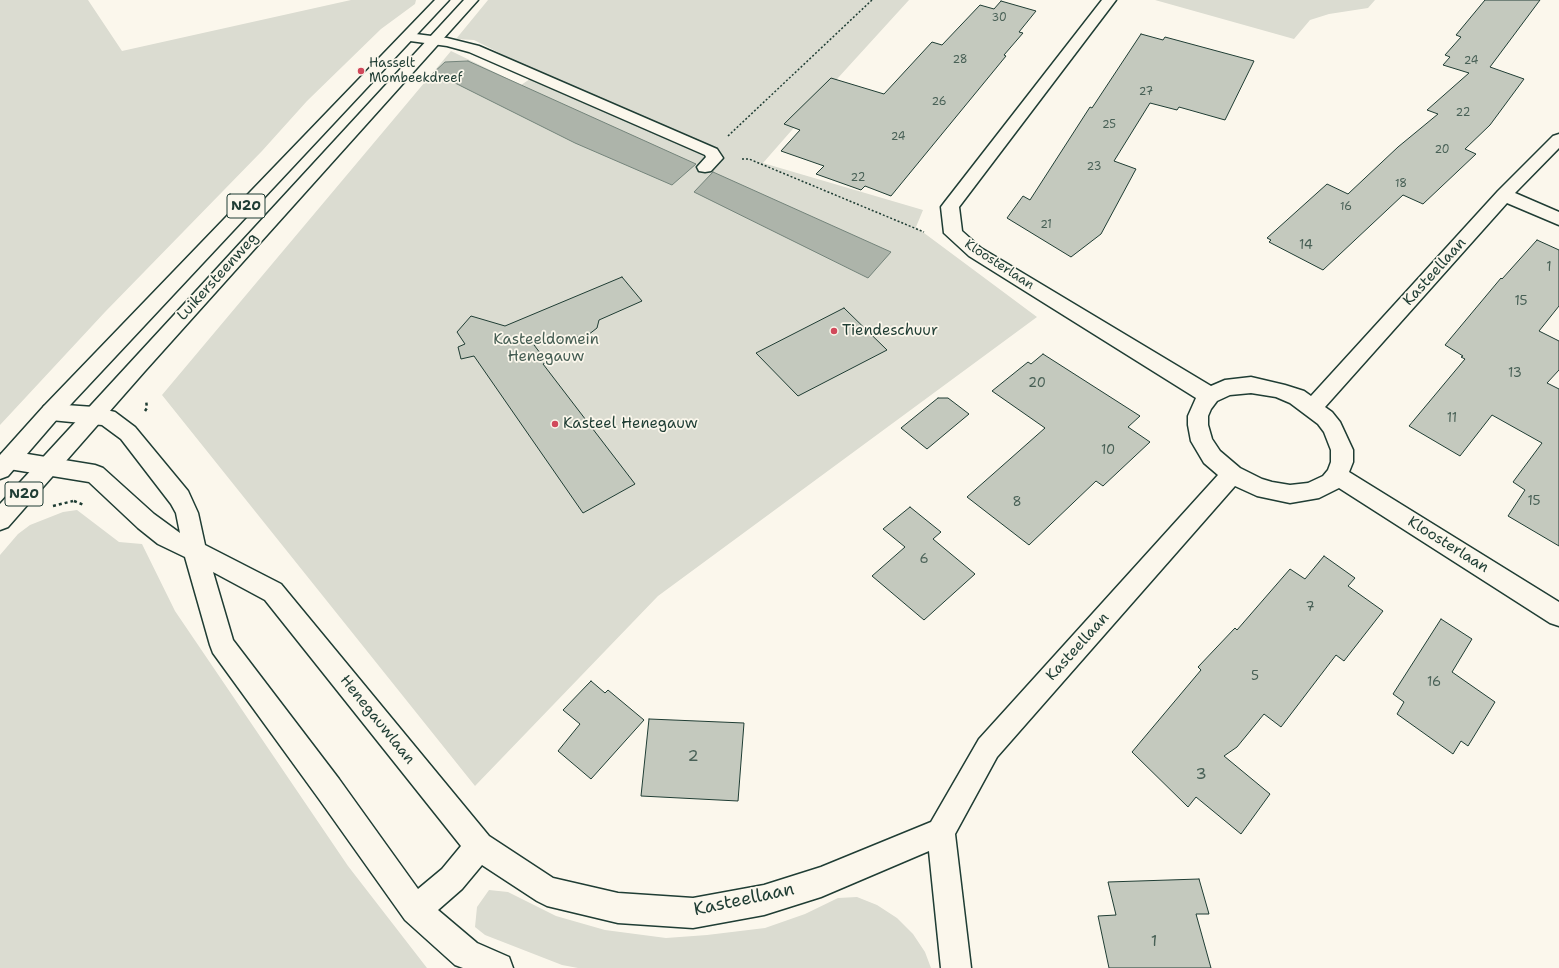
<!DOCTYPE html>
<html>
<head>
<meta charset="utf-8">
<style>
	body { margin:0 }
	canvas { display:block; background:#fbf7ec }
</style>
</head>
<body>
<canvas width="1559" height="968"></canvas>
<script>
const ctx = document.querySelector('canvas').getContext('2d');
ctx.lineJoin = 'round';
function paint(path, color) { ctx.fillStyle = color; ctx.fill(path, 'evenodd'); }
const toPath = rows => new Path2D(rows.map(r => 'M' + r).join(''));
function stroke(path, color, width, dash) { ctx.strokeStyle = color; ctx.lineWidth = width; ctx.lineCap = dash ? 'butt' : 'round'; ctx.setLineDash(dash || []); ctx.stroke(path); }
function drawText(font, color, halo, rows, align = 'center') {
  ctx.font = font + ' "Shantell Sans",sans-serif'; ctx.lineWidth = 3.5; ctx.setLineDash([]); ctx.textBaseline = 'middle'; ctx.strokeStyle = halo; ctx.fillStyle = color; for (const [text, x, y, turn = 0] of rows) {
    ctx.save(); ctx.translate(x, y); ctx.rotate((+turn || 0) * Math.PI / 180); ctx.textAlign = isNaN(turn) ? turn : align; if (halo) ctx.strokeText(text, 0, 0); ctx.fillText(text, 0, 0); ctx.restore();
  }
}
paint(toPath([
	[0,0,88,0,122,51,351,0,416,0,415,4,381,29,307,101,262,151,105,312,0,425],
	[488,0,909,0,827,90,763,163,923,210,916,227,1037,317,658,596,475,786,162,395,451,51,521,85,539,73,474,40,456,39],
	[1155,0,1375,0,1368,8,1329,14,1310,20,1294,39],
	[77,510,119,542,142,544,175,611,348,866,427,968,0,968,0,555,18,534,30,525,63,512],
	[489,890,508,892,556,916,605,930,666,938,707,935,765,928,805,914,838,898,857,897,877,905,897,918,913,934,925,952,931,968,578,968,562,965,485,935,475,927,477,907]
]), '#dbdcd1');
const water = toPath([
	[468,61,696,164,672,185,575,143,449,80,432,74,445,62,468,61],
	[713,172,891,252,868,278,694,192,713,172]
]);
paint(water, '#adb4aa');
stroke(water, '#74847b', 1);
const building = toPath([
	[1485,0,1540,0,1490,67,1524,79,1490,125,1465,149,1476,154,1423,204,1403,195,1323,270,1269,242,1271,240,1267,238,1327,184,1348,194,1398,147,1438,114,1427,110,1469,73,1443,65,1450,57,1445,55,1461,37,1456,35,1485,0],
	[1001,1,1036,11,1019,32,1023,33,1004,55,1006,56,891,196,865,186,861,190,816,174,824,166,781,151,800,130,784,124,831,78,884,94,932,42,942,45,980,5,994,9,1001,1],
	[1141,34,1163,40,1165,37,1254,61,1225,120,1179,107,1177,110,1150,103,1114,161,1136,169,1101,234,1071,257,1007,218,1023,196,1030,200,1090,107,1092,108,1141,34],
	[1537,240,1559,250,1559,306,1539,331,1559,341,1559,370,1547,383,1559,389,1559,546,1508,516,1525,490,1513,482,1542,443,1492,415,1460,456,1409,426,1465,359,1461,357,1463,356,1445,345,1501,278,1502,279,1537,240],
	[622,277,642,301,599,320,597,328,588,335,534,345,547,362,543,364,635,484,583,513,474,356,461,359,458,347,465,344,457,332,471,316,505,326,622,277],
	[844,308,887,350,798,396,756,353,844,308],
	[1043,354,1140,416,1128,427,1150,442,1103,486,1096,481,1029,545,967,497,1045,428,992,391,1028,362,1031,364,1043,354],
	[938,398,948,398,969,414,927,449,901,428,938,398],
	[910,507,941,532,933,539,975,574,924,620,872,576,905,547,883,529,910,507],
	[1324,556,1355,578,1348,586,1383,611,1344,661,1336,655,1281,727,1264,714,1237,747,1224,756,1270,794,1241,834,1196,797,1188,807,1132,752,1201,670,1198,667,1235,628,1237,630,1290,569,1305,579,1324,556],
	[1441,619,1472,639,1452,672,1495,702,1468,746,1461,741,1453,754,1397,714,1404,702,1393,694,1441,619],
	[591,681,605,693,608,690,644,720,591,779,558,751,580,724,563,710,591,681],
	[649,719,744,723,738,801,641,796,649,719],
	[1199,879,1209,914,1196,914,1211,968,1109,968,1098,916,1116,915,1108,882,1199,879]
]);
paint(building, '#c4c9be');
stroke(building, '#1f3d34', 1);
const minor = toPath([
	[1102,0,1116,0,959,207,962,231,981,248,1211,386,1225,380,1251,377,1285,385,1304,391,1311,396,1498,191,1553,136,1559,134,1559,148,1515,193,1559,212,1559,225,1507,203,1325,407,1332,412,1340,422,1353,450,1353,462,1349,472,1559,602,1559,626,1550,623,1339,488,1319,498,1290,503,1257,496,1235,486,997,757,955,834,971,968,941,968,929,851,821,897,764,915,693,928,618,923,547,906,537,901,482,865,462,889,438,910,477,943,509,957,513,968,463,968,455,965,405,920,319,799,213,653,210,645,185,557,158,544,138,528,89,482,9,469,1,466,0,463,1,454,9,451,95,465,103,468,154,514,180,533,176,513,171,504,121,439,102,425,51,420,44,418,41,412,44,406,51,404,94,407,115,412,135,427,188,491,198,513,205,545,281,584,489,836,553,878,618,893,693,898,764,885,821,867,931,822,979,739,1218,475,1204,463,1191,441,1188,425,1188,416,1196,398,969,256,944,233,941,207,944,203,1102,0],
	[1251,393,1276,397,1290,403,1318,424,1324,432,1331,450,1331,462,1328,470,1323,476,1308,483,1290,485,1272,482,1262,479,1240,468,1220,451,1212,439,1208,425,1208,416,1211,409,1217,401,1230,395,1251,393],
	[213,572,265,600,461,846,442,869,418,889,339,779,233,640,213,572],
	[408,33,447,38,479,46,717,149,723,158,711,171,705,172,699,171,697,167,706,157,705,155,469,52,447,46,403,40,401,37,403,34,408,33]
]);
const major = toPath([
	[435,0,449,0,58,418,8,476,0,479,0,455,44,406,435,0],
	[464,0,478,0,145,371,8,527,0,530,0,504,464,0]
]);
stroke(minor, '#1f3d34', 3);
stroke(major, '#1f3d34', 3);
stroke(toPath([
	[728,136,872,0],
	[742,159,749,159,924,232]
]), '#1f3d34', 1.5, [2, 2]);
stroke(toPath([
	[145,411,147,408,146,400],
	[74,501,84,505],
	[53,506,73,501]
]), '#1f3d34', 2.5, [3, 3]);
paint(minor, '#fbf7ec');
paint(major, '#fbf7ec');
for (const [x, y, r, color] of [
	[361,71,4,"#d1495b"],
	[834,331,4,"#d1495b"],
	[555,424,4,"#d1495b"]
]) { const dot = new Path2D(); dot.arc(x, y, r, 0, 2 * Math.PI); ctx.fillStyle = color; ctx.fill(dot); stroke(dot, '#fbf7ec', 1.5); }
drawText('11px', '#486056', null, [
	["30",999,18],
	["28",960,60],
	["24",1471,61],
	["27",1146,92],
	["26",939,102],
	["22",1463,113],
	["25",1109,125],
	["24",898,137],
	["20",1442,150],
	["23",1094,167],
	["22",858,178],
	["18",1401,184],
	["16",1346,207],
	["21",1046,225]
]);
drawText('13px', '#1f3d34', '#fbf7ec', [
	["Hasselt",369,64],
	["Mombeekdreef",369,79]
], 'left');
drawText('13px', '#486056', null, [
	["14",1306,246],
	["1",1549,268],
	["15",1521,302],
	["13",1515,374],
	["20",1037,384],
	["11",1452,419],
	["10",1108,451],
	["15",1534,502],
	["8",1017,503],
	["6",924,560],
	["7",1310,608],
	["5",1255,677],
	["16",1434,683]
]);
drawText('13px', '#1f3d34', '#fbf7ec', [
	["Kloosterlaan",999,265,33]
]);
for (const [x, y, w] of [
	[246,206,38],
	[24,494,38]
]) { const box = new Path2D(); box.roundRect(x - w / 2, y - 12, w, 24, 3); ctx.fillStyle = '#fbf7ec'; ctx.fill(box); stroke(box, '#1f3d34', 1); }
drawText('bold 14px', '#1f3d34', null, [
	["N20",246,206],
	["N20",24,494]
]);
drawText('15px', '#1f3d34', '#fbf7ec', [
	["Kasteellaan",1435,272,-48],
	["Luikersteenweg",218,277,-48],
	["Kloosterlaan",1448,545,32],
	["Kasteellaan",1078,647,-48],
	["Henegauwlaan",377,720,51]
]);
drawText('15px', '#1f3d34', '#fbf7ec', [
	["Tiendeschuur",842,331],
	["Kasteel Henegauw",563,424]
], 'left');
drawText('15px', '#455d53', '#fbf7ec', [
	["Kasteeldomein",546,340],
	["Henegauw",546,357]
]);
drawText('16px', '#486056', null, [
	["2",693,757],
	["3",1201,775],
	["1",1154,942]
]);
drawText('18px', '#1f3d34', '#fbf7ec', [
	["Kasteellaan",744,900,-12]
]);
</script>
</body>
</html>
